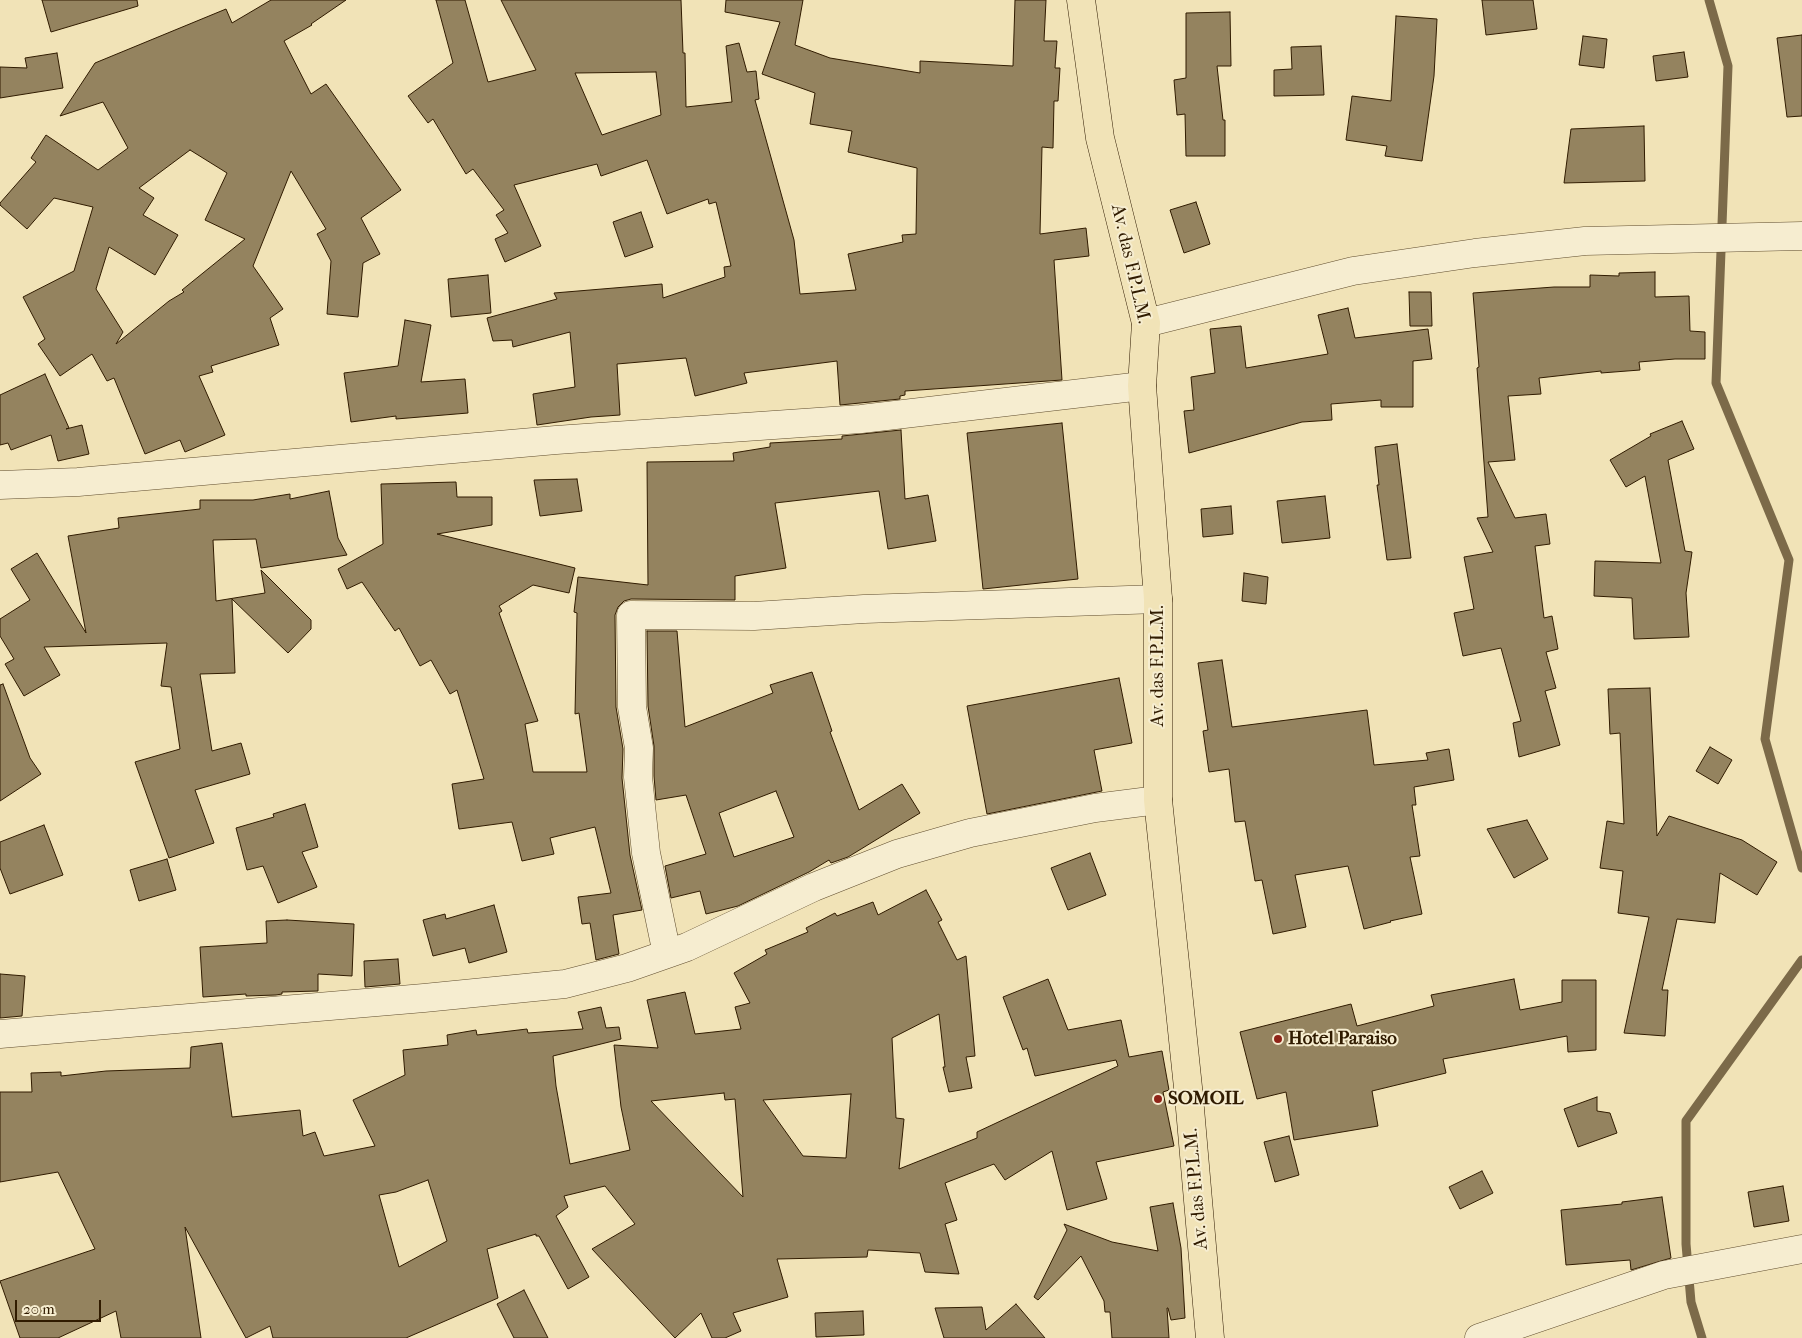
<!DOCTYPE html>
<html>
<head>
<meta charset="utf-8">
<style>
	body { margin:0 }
	#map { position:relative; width:1802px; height:1338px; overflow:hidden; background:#f1e3b7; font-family:"IM FELL French Canon",serif }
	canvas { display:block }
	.scale { position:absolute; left:15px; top:1300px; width:86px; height:22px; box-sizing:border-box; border:2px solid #301b00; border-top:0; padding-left:6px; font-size:15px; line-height:18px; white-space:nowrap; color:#301b00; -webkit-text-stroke:4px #f6edd0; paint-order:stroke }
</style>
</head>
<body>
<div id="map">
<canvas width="1802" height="1338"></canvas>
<div class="scale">20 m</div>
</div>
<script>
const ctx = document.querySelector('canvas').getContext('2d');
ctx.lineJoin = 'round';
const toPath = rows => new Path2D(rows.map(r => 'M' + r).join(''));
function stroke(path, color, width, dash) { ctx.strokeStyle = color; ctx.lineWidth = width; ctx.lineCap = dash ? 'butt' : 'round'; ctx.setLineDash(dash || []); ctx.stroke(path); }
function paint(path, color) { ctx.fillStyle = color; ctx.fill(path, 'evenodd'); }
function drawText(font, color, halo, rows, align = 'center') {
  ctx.font = font + ' "IM FELL French Canon",serif'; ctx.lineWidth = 4; ctx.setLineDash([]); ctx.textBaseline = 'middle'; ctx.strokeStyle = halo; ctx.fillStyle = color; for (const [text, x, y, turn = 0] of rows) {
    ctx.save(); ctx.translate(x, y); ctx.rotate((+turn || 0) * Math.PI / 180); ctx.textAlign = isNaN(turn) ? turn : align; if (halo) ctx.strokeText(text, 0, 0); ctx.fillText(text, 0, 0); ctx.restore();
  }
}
stroke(toPath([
	[1709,0,1728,66,1716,383,1789,560,1765,739,1802,868],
	[1702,1338,1691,1302,1686,1244,1686,1121,1802,960]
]), '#7c6a49', 9);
const building = toPath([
	[42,0,137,0,138,6,51,32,42,0],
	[271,0,346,0,311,24,312,25,284,41,311,94,326,84,401,190,361,218,380,254,363,263,358,317,327,314,331,261,317,234,326,229,291,171,253,266,283,309,270,318,279,345,211,366,213,372,199,376,225,435,185,452,180,440,145,454,114,378,107,381,92,354,60,376,38,344,45,339,23,297,74,271,93,207,54,198,27,229,0,205,0,203,36,162,31,158,46,135,98,170,128,148,103,102,60,116,95,63,226,9,232,23,271,0],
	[190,150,227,173,205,220,245,239,182,290,184,292,169,301,116,344,123,332,96,289,109,247,155,275,178,235,143,215,154,198,139,188,190,150],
	[436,0,465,0,488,82,536,70,501,0,681,0,683,53,685,53,686,107,732,102,726,46,739,43,747,72,756,71,759,99,755,100,794,240,800,294,856,290,848,254,903,242,902,235,916,234,917,168,848,152,852,131,810,124,815,93,762,74,780,22,725,12,726,0,803,0,795,45,830,58,920,73,920,61,1013,66,1015,0,1046,0,1044,41,1057,41,1055,68,1060,68,1058,101,1054,101,1053,148,1042,147,1040,234,1086,228,1089,256,1054,260,1062,380,905,391,905,395,900,396,900,399,840,405,837,361,744,373,747,383,695,396,686,358,617,364,620,415,591,417,537,425,533,394,575,387,570,332,513,347,512,340,493,341,487,318,557,299,554,293,662,284,663,298,725,277,724,267,731,266,716,202,709,204,708,199,667,214,647,160,601,176,597,164,514,185,541,246,505,262,495,239,508,233,496,215,504,210,473,169,466,174,433,119,428,123,408,96,453,63,436,0],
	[656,72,661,115,602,135,575,73,656,72],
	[1482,0,1533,0,1537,29,1486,35,1482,0],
	[1230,12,1231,66,1217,66,1223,120,1225,120,1225,156,1186,156,1185,114,1177,115,1174,80,1186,78,1186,13,1230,12],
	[1396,16,1437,19,1434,76,1422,161,1385,156,1387,146,1346,140,1352,96,1391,101,1396,16],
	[1802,35,1802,116,1787,117,1777,38,1802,35],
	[1583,36,1607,39,1604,68,1579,65,1583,36],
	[1321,46,1324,95,1274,96,1274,70,1292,69,1291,47,1321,46],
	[1684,52,1688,77,1656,81,1653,56,1684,52],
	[57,53,63,88,0,98,0,67,27,68,25,58,57,53],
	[1644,126,1645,181,1564,183,1571,129,1644,126],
	[1196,202,1210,244,1184,253,1170,210,1196,202],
	[641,212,653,247,625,257,613,222,641,212],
	[1655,272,1655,297,1689,296,1690,331,1705,332,1705,359,1675,359,1639,362,1640,370,1601,373,1601,371,1539,378,1541,394,1508,396,1515,460,1488,462,1515,518,1546,514,1550,544,1535,546,1544,618,1552,616,1558,649,1546,652,1556,688,1545,691,1560,745,1519,757,1513,723,1521,721,1501,648,1463,656,1454,613,1474,609,1464,557,1493,552,1477,518,1488,517,1477,368,1479,367,1473,293,1554,287,1590,287,1590,275,1619,276,1619,273,1655,272],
	[488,275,491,313,451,317,448,279,488,275],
	[1409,292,1431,292,1432,326,1410,326,1409,292],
	[1348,308,1355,338,1428,329,1432,359,1413,361,1413,407,1381,407,1381,400,1331,404,1332,420,1302,422,1189,453,1184,411,1194,410,1191,377,1215,373,1210,329,1241,326,1246,368,1328,354,1318,315,1348,308],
	[405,320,431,325,421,382,465,379,468,413,396,419,396,416,351,422,344,373,398,366,405,320],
	[45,374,69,428,66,429,82,425,89,454,58,461,51,435,11,450,8,443,0,445,0,395,45,374],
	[1682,421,1694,449,1668,460,1685,551,1692,552,1686,593,1689,637,1634,639,1632,598,1594,596,1595,561,1661,563,1645,476,1626,487,1610,460,1651,436,1650,434,1682,421],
	[1062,423,1078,579,983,589,967,433,1062,423],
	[901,430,905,499,928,495,936,541,888,549,879,491,775,503,786,568,735,576,735,600,631,599,624,601,618,607,615,615,616,707,623,749,622,778,630,855,642,910,613,915,619,954,596,960,590,923,582,924,578,897,611,893,595,827,550,838,554,854,522,861,512,822,459,829,452,784,484,779,457,690,450,694,431,660,420,666,399,628,395,631,362,582,347,589,338,569,383,544,381,484,456,482,457,497,492,497,492,525,437,534,575,568,569,593,533,585,499,606,502,611,499,613,538,721,525,724,533,772,587,772,579,713,575,714,577,613,574,612,578,577,648,585,647,462,734,461,733,453,770,447,770,443,842,439,842,436,901,430],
	[1397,444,1411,558,1387,560,1377,485,1379,485,1375,447,1397,444],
	[577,479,582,511,540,516,534,480,577,479],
	[329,491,338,538,347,555,261,568,256,539,213,540,216,601,265,593,261,570,311,620,311,629,288,653,232,599,235,673,200,674,212,751,241,743,250,774,195,790,214,843,169,858,135,762,180,749,171,687,161,686,167,643,44,647,60,675,24,696,5,664,14,659,0,636,0,619,30,600,11,569,37,553,86,633,68,536,119,528,118,518,200,509,200,500,253,500,290,494,290,499,329,491],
	[1325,496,1330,538,1282,543,1277,501,1325,496],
	[1231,506,1233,534,1203,537,1201,509,1231,506],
	[1244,573,1268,577,1266,604,1242,601,1244,573],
	[647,631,677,631,685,727,773,693,770,685,812,672,832,731,830,732,859,810,902,784,920,813,848,857,831,863,829,860,809,872,738,906,706,914,700,891,671,898,665,866,706,854,686,795,656,800,654,776,654,746,648,706,647,631],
	[776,791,794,837,734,857,719,813,776,791],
	[1222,660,1232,727,1367,710,1374,765,1428,760,1426,753,1449,749,1454,780,1414,787,1416,805,1412,805,1420,856,1410,857,1422,914,1390,921,1391,922,1364,929,1348,866,1295,875,1306,927,1273,934,1262,880,1255,881,1245,821,1235,822,1229,769,1209,772,1203,731,1208,730,1198,663,1222,660],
	[1119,678,1132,743,1094,750,1102,791,987,814,967,706,1119,678],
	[3,684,30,758,41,774,0,801,0,685,3,684],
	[1650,688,1657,836,1669,816,1742,840,1777,862,1757,895,1720,873,1715,923,1677,919,1662,990,1668,990,1665,1036,1624,1033,1649,917,1618,913,1623,871,1600,868,1607,821,1624,824,1620,733,1610,734,1608,689,1650,688],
	[1710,747,1732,760,1718,784,1696,771,1710,747],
	[305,804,318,847,302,852,317,887,278,903,263,866,247,870,236,828,274,817,273,814,305,804],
	[1527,820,1548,859,1514,878,1487,829,1527,820],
	[44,825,63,875,10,894,0,868,0,842,44,825],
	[1090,853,1106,895,1068,910,1051,868,1090,853],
	[167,859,176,890,139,901,130,870,167,859],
	[926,890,942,920,938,922,957,960,966,956,975,1056,966,1057,972,1088,949,1092,943,1067,945,1067,939,1014,892,1038,896,1118,904,1119,899,1169,977,1138,977,1132,1118,1066,1116,1060,1035,1076,1027,1048,1023,1050,1003,997,1048,979,1068,1030,1121,1020,1129,1057,1162,1051,1169,1090,1163,1092,1174,1146,1096,1162,1107,1199,1067,1210,1052,1151,1005,1180,994,1164,945,1183,957,1220,945,1224,959,1274,925,1272,920,1253,868,1250,867,1257,777,1259,788,1297,733,1313,741,1331,725,1338,712,1338,701,1313,675,1338,592,1249,635,1224,605,1186,564,1196,568,1207,556,1216,589,1277,568,1289,539,1236,536,1236,536,1234,487,1249,498,1298,406,1338,273,1338,270,1326,246,1338,185,1227,201,1338,121,1338,116,1311,58,1338,20,1338,0,1281,95,1249,58,1172,0,1182,0,1092,32,1092,31,1073,61,1072,61,1076,106,1071,190,1068,191,1047,222,1043,232,1117,300,1110,303,1136,315,1132,324,1156,375,1146,353,1100,405,1075,403,1050,448,1045,447,1035,476,1030,477,1035,527,1029,528,1033,583,1029,578,1012,601,1007,606,1028,619,1027,621,1039,553,1056,556,1086,570,1164,630,1150,621,1107,614,1045,658,1048,647,1000,685,992,695,1034,741,1029,735,1007,750,1003,734,973,767,954,765,950,808,932,806,928,835,913,837,916,873,902,878,915,926,890],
	[724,1093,725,1100,735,1099,743,1197,651,1101,724,1093],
	[851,1094,846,1158,803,1156,763,1100,851,1094],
	[428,1180,447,1241,399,1267,379,1195,396,1192,428,1180],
	[494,905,507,952,469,963,465,948,433,956,423,920,445,914,446,919,494,905],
	[287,920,354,924,352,976,318,974,318,991,282,992,282,994,276,995,246,996,246,994,203,997,200,947,267,943,266,921,287,920],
	[398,959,400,984,365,987,364,961,398,959],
	[0,974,25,976,22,1016,0,1018,0,974],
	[1514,979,1520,1010,1562,1002,1562,980,1596,980,1596,1050,1568,1052,1567,1036,1443,1059,1446,1073,1372,1091,1378,1126,1294,1140,1286,1092,1257,1099,1240,1032,1351,1004,1357,1026,1434,1006,1431,995,1514,979],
	[1597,1097,1597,1111,1610,1113,1617,1133,1578,1147,1564,1109,1597,1097],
	[1289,1136,1299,1175,1275,1182,1264,1142,1289,1136],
	[1482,1171,1493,1193,1460,1209,1449,1187,1482,1171],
	[1783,1186,1789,1221,1754,1227,1748,1192,1783,1186],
	[1662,1197,1671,1258,1631,1270,1630,1260,1566,1265,1561,1210,1622,1204,1622,1202,1662,1197],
	[1173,1203,1181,1248,1185,1318,1171,1320,1168,1308,1167,1308,1169,1338,1112,1338,1110,1312,1105,1312,1104,1301,1081,1256,1038,1300,1034,1297,1067,1230,1064,1224,1112,1242,1158,1251,1150,1207,1173,1203],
	[524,1290,548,1338,514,1338,497,1304,524,1290],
	[1016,1304,1045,1338,944,1338,935,1308,982,1307,986,1330,1016,1304],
	[863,1311,864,1335,816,1337,815,1313,863,1311]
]);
paint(building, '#94835f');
stroke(building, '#301b00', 1);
const street = toPath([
	[1146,323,1353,271,1475,253,1585,241,1802,236],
	[0,485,78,482,556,440,861,419,1142,386],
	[667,954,646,853,638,777,639,748,632,707,631,615,754,616,864,609,1158,599],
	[0,1034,424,998,565,984,627,968,687,947,814,887,897,854,970,833,1095,808,1158,800],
	[1479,1338,1664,1275,1802,1249]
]);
const primary = toPath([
	[1081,0,1100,138,1146,323,1142,386,1158,599,1158,800,1189,1097,1210,1338]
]);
stroke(street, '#604d2e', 29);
stroke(primary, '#301b00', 29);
stroke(street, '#f6edd0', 28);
stroke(primary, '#f1e3b7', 28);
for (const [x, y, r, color] of [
	[1278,1039,5,"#8f2418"],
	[1158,1099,5,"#8f2418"]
]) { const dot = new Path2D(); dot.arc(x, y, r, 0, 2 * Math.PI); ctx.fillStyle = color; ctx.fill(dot); stroke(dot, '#f6edd0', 2); }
drawText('19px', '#301b00', '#f6edd0', [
	["Av. das F.P.L.M.",1130,264,77],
	["Av. das F.P.L.M.",1158,666,-90],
	["Av. das F.P.L.M.",1197,1189,-95]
]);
drawText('bold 19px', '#301b00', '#f6edd0', [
	["Hotel Paraiso",1288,1039],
	["SOMOIL",1168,1099]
], 'left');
</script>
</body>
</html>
